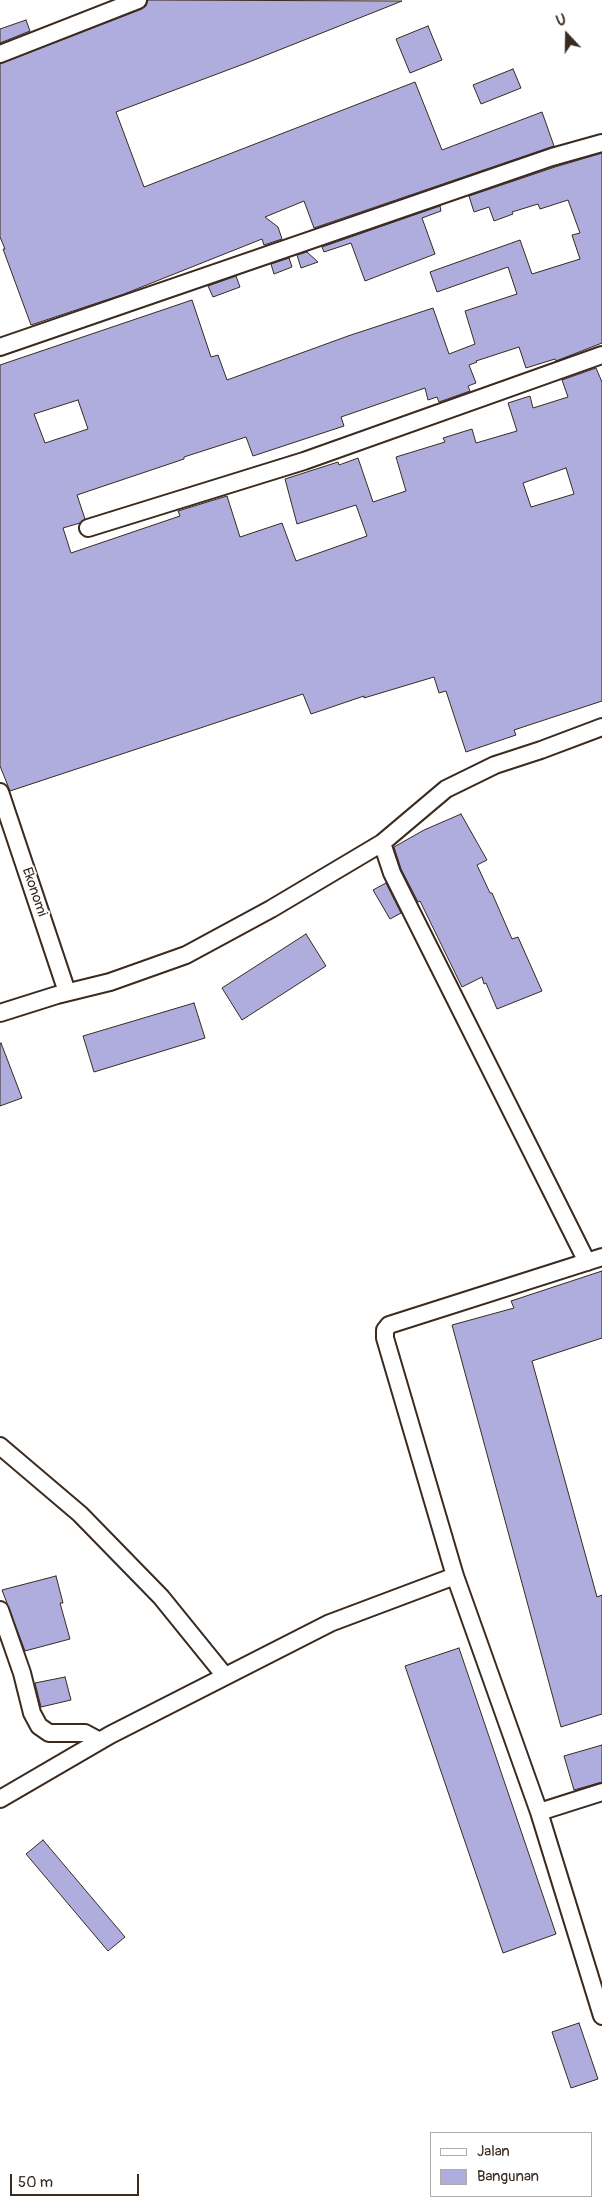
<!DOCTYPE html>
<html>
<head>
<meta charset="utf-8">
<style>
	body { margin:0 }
	#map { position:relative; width:602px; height:2207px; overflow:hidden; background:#fff; font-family:Pangolin,sans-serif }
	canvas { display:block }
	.legend { position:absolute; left:430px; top:2132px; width:162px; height:65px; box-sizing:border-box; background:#fff; border:1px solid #b1aaa5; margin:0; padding:6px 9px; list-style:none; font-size:15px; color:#3b2a1e }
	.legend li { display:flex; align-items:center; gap:10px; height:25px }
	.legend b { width:25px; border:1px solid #b1aaa5 }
	.north { position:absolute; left:542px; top:10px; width:50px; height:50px; -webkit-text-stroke:4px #fff; paint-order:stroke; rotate:339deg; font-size:14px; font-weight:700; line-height:20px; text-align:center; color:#3b2a1e }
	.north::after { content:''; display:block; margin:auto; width:18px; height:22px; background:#3b2a1e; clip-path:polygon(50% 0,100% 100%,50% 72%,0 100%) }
	.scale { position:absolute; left:10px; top:2174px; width:129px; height:22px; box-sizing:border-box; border:2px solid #3b2a1e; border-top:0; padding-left:6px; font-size:15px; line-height:18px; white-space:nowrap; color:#3b2a1e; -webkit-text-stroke:4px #fff; paint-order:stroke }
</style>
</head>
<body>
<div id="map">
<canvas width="602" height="2207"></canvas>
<ul class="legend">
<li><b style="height:6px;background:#fff"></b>Jalan</li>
<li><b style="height:14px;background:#afacde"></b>Bangunan</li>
</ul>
<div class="north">U</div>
<div class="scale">50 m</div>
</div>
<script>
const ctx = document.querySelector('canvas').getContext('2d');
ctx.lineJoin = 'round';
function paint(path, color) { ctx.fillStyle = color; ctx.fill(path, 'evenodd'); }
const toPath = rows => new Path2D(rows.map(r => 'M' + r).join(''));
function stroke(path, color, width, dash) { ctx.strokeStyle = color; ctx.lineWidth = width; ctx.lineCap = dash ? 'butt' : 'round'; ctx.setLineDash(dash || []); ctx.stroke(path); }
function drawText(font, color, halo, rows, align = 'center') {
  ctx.font = font + ' Pangolin,sans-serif'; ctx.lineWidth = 4; ctx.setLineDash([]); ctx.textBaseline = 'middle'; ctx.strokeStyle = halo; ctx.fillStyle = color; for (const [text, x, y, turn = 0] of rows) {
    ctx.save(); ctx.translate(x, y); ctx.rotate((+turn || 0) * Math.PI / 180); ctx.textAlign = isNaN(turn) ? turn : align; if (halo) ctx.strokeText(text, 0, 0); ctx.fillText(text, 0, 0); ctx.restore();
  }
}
const building = toPath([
	[148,0,402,1,249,62,116,112,144,187,415,82,442,150,542,112,554,146,314,228,304,201,265,217,278,227,282,239,264,245,262,239,124,294,31,325,3,249,5,249,0,237,0,64,142,9,146,6,148,0],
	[26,20,30,31,0,43,0,29,26,20],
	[428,26,442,60,410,73,396,39,428,26],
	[513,69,521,88,481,104,473,85,513,69],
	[602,153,602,343,556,361,555,359,526,368,519,347,476,361,477,362,469,365,476,383,468,386,470,391,439,402,437,397,428,400,425,388,341,417,344,426,253,456,246,437,184,457,184,459,77,495,85,519,80,523,63,528,71,553,180,516,178,511,227,496,240,537,282,523,296,561,367,536,356,505,297,524,285,479,338,462,339,465,358,458,373,502,406,491,396,457,445,442,443,438,472,429,476,443,517,431,508,403,530,396,533,408,568,397,562,380,596,368,602,382,602,701,514,730,516,735,466,752,446,691,439,693,434,677,364,698,364,696,311,714,303,694,10,791,0,766,0,365,192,300,211,357,218,355,227,380,348,336,433,308,449,354,475,344,465,311,517,294,508,267,437,292,430,272,520,240,532,274,580,259,572,235,580,233,568,200,540,209,538,204,512,212,513,214,494,221,489,207,474,212,469,196,555,167,602,153],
	[78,400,88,429,45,443,34,414,78,400],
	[566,468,574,494,531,507,523,483,566,468],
	[440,206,441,211,422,218,435,254,365,281,351,243,324,252,322,247,440,206],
	[307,252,318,262,301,268,297,255,307,252],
	[289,258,292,267,274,274,271,264,289,258],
	[236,276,240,287,213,297,208,286,236,276],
	[461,814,487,860,477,865,490,893,492,893,512,939,518,937,542,991,497,1009,486,983,484,984,482,977,462,987,420,901,418,902,401,869,394,847,424,830,461,814],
	[386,883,401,913,390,919,373,890,386,883],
	[306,934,326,966,242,1020,222,988,306,934],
	[194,1003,205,1038,94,1072,83,1036,194,1003],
	[1,1043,22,1098,0,1106,0,1044,1,1043],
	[602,1271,602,1338,532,1361,597,1597,602,1595,602,1714,561,1727,452,1325,514,1308,511,1301,602,1271],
	[56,1576,63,1603,60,1603,70,1639,25,1651,2,1590,56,1576],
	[459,1648,556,1934,503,1953,405,1666,459,1648],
	[65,1677,71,1700,41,1707,35,1683,65,1677],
	[602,1745,602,1782,574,1790,564,1756,602,1745],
	[43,1840,125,1937,108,1951,26,1854,43,1840],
	[579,2023,598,2079,571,2088,552,2032,579,2023]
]);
paint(building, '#afacde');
stroke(building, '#3b2a1e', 1);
const minor = toPath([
	[0,54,138,0],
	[0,347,552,157,602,143],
	[88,528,304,461,602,355],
	[0,792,67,992],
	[382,843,392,873,587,1262],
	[0,1013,57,995,110,982,186,955,271,909,382,843,446,789,495,765,541,750,602,727],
	[602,1257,389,1325,385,1330,385,1338,455,1576,539,1812,602,2016],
	[0,1446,80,1514,161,1597,225,1676],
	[0,1610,22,1673,32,1713,39,1726,49,1733,85,1733,100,1741],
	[0,1799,110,1735,330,1623,455,1576],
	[539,1812,602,1792]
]);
stroke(minor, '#3b2a1e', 20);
stroke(minor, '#fff', 16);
drawText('14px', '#3b2a1e', '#fff', [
	["Ekonomi",34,892,71]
]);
</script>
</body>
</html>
